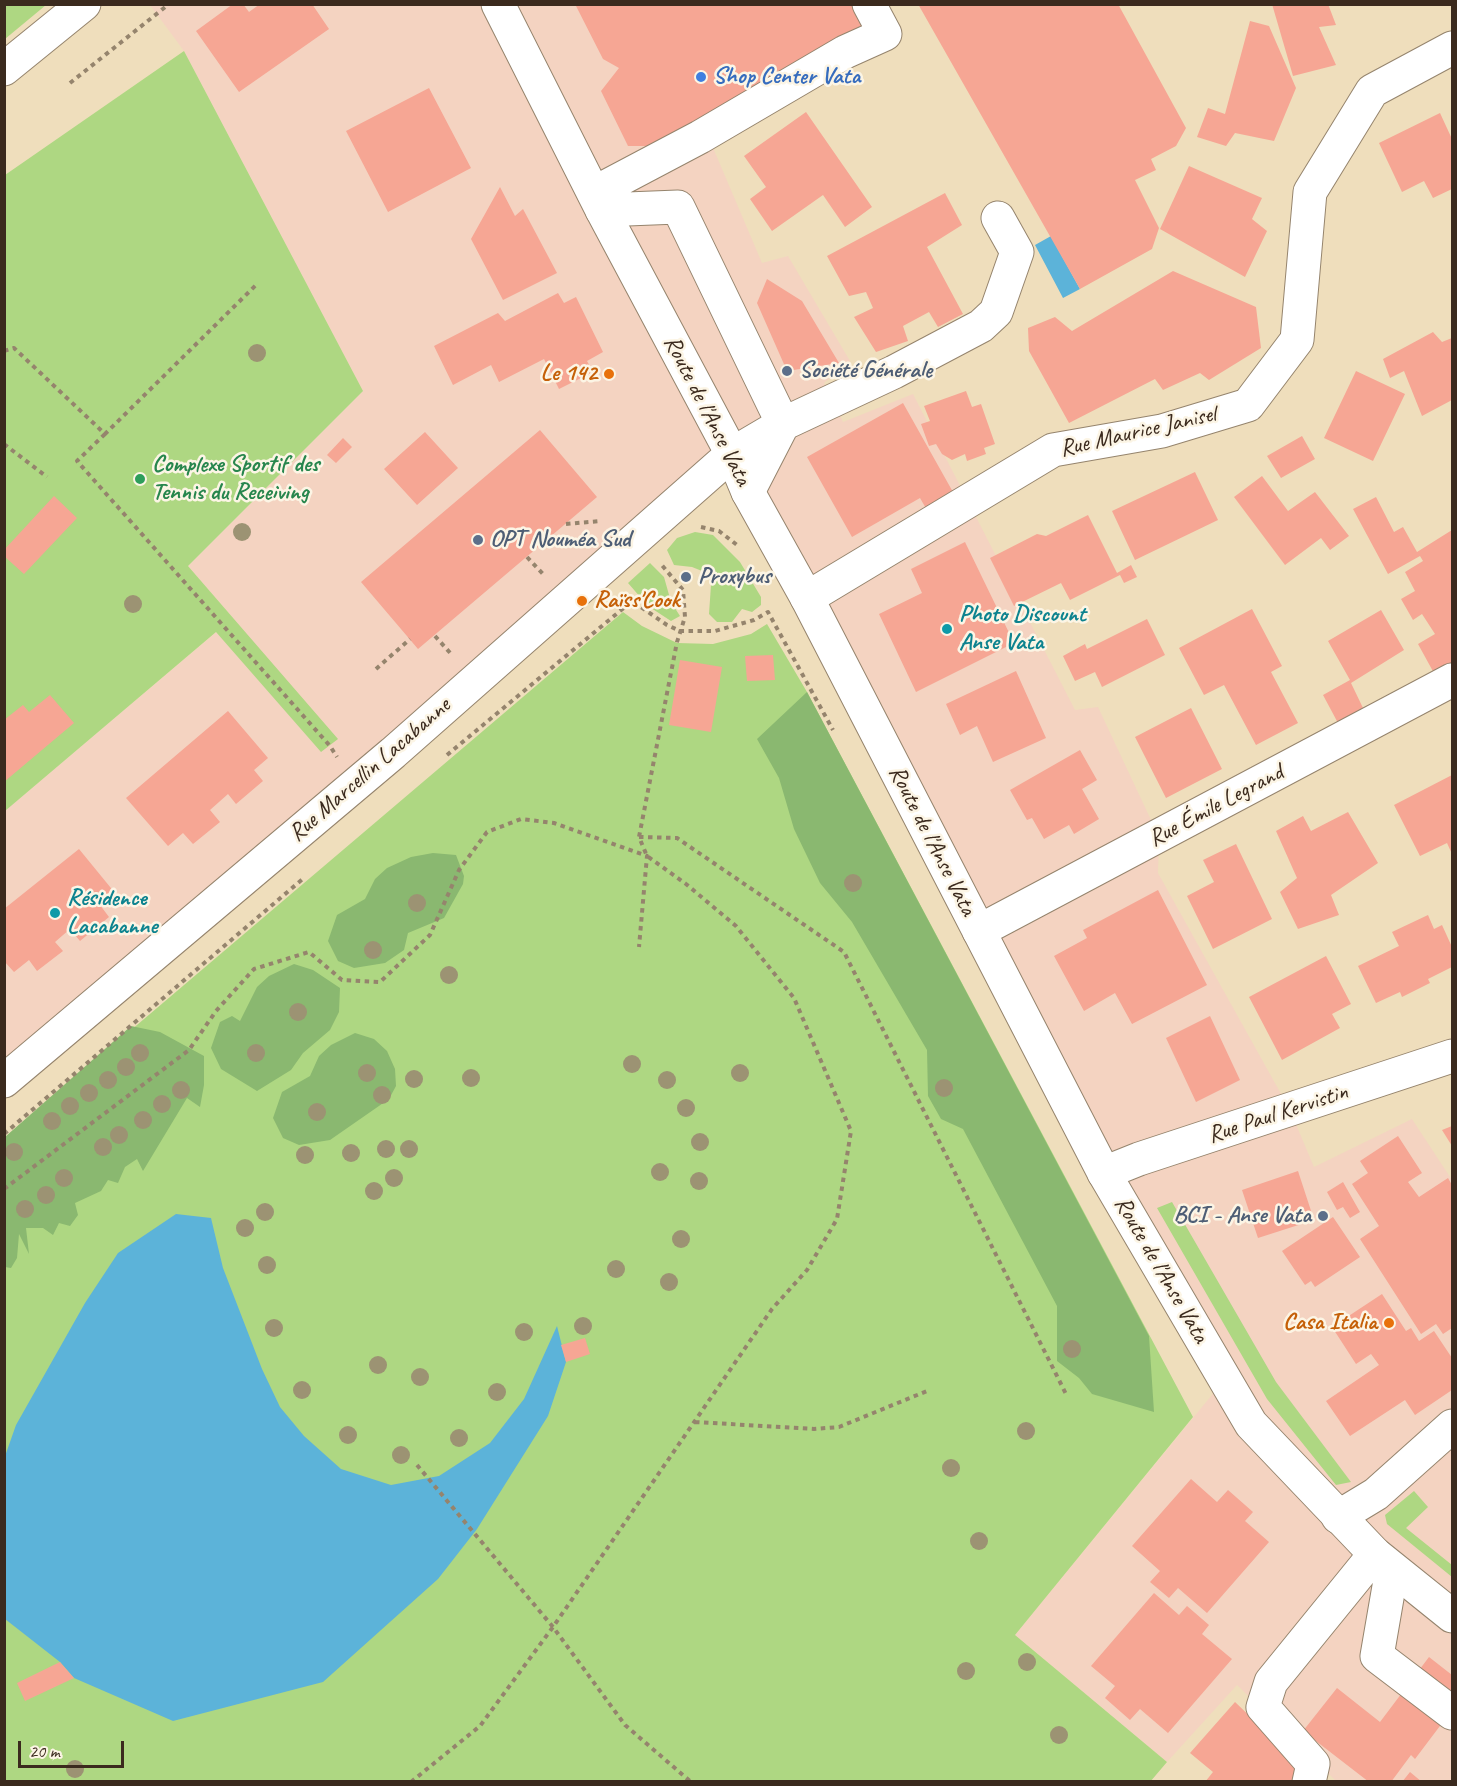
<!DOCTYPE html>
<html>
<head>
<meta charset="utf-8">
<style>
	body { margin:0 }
	#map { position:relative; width:1457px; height:1786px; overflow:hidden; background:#efdebc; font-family:Caveat,sans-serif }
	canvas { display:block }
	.frame { position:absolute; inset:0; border:6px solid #3b2a1e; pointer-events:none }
	.scale { position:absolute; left:18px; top:1741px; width:106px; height:27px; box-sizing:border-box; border:3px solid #3b2a1e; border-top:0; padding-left:8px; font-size:18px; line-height:21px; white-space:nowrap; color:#3b2a1e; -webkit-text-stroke:4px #fcf5e5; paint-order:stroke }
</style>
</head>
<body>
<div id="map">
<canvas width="1457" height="1786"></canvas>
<div class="frame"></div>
<div class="scale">20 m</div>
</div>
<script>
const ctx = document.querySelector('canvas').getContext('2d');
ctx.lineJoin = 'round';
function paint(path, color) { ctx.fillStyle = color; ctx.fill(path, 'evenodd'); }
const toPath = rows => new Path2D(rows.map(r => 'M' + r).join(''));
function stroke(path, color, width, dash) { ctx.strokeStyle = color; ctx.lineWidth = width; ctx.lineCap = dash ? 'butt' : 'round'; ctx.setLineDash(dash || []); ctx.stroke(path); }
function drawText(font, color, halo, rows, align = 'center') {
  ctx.font = font + ' Caveat,sans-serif'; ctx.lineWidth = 5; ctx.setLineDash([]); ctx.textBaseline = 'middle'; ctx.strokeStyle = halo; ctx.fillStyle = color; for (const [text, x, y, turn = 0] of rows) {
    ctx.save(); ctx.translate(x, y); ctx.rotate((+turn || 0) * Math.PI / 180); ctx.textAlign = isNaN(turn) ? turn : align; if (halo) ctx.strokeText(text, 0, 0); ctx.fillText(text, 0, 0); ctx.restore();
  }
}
paint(toPath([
	[150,5,883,5,711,143,762,263,788,256,850,361,824,383,843,422,913,394,1075,710,1098,707,1159,837,1158,873,1290,1110,1314,1167,1412,1119,1452,1180,1452,1781,1336,1781,1237,1685,1167,1762,1015,1635,1225,1379,732,454,5,1081,5,811,233,618,188,566,363,391,184,51]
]), '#f4d3c1');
paint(toPath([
	[5,4,46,4,46,5,5,39],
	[184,51,363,391,188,566,338,739,321,752,216,632,5,811,5,175],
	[695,532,713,535,740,562,761,597,761,605,752,612,742,609,732,622,717,622,709,614,711,585,707,573,692,567,674,565,667,550,677,538],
	[650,563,664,577,671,602,680,616,671,621,648,606,628,583],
	[623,612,642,626,677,643,713,644,751,634,767,624,807,692,1193,1417,1015,1635,1167,1762,1150,1782,5,1781,4,1138],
	[1172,1202,1276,1382,1351,1482,1336,1485,1267,1399,1157,1208],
	[1414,1491,1428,1507,1406,1528,1452,1565,1452,1577,1387,1524,1385,1515]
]), '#aed782');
paint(toPath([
	[807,692,1149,1336,1154,1412,1092,1394,1079,1378,1057,1361,1057,1306,963,1129,941,1119,928,1096,927,1050,852,922,820,883,794,829,779,778,757,739],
	[433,853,456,855,464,876,463,884,444,918,408,933,404,950,385,963,354,968,338,961,328,941,337,915,365,899,375,879,387,868,411,857],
	[294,964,313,970,340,988,339,1012,330,1030,303,1053,291,1070,257,1091,221,1069,211,1048,220,1022,232,1016,240,1021,257,987,269,976],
	[131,1026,160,1032,204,1056,204,1085,200,1107,187,1098,143,1171,137,1159,125,1167,118,1183,108,1180,101,1191,75,1203,78,1215,70,1226,59,1223,53,1235,43,1228,26,1228,29,1254,19,1234,17,1258,11,1268,5,1267,5,1137],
	[355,1033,374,1039,387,1051,395,1069,396,1086,389,1099,330,1140,299,1145,283,1138,273,1118,282,1092,310,1076,319,1056,331,1045]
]), '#8ab870');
paint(toPath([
	[1051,236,1080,289,1063,298,1035,245],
	[176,1214,211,1218,223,1268,262,1369,280,1407,304,1436,341,1469,391,1485,439,1476,490,1443,524,1399,557,1326,566,1362,548,1416,477,1529,438,1579,323,1682,173,1721,74,1678,60,1662,5,1619,4,1459,16,1425,85,1303,118,1253]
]), '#5cb3d9');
paint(toPath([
	[233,4,243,4,249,12,260,4,312,4,329,29,239,92,196,31],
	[575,4,857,4,871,29,650,146,628,146,601,91,619,68,603,59],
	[918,4,1118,4,1186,128,1176,146,1151,159,1156,170,1135,180,1159,228,1152,249,1080,289],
	[1272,4,1328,4,1336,25,1319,27,1336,65,1293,76],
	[1250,21,1269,26,1296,88,1274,141,1235,133,1226,146,1197,137,1208,108,1225,114],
	[429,88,471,168,388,212,346,131],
	[806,112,872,207,845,227,823,195,772,231,750,199,766,187,744,156],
	[1440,113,1452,139,1452,189,1433,198,1424,181,1402,192,1379,143],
	[1189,166,1262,198,1252,219,1267,231,1245,277,1160,229],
	[500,187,515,216,523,209,557,273,503,300,471,239],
	[945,193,962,225,927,247,963,314,938,327,929,312,903,326,908,341,876,352,854,317,873,308,866,292,849,296,827,256],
	[1173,271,1256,307,1261,348,1209,380,1200,373,1163,390,1155,379,1069,423,1029,351,1028,328,1055,317,1072,331],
	[767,279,802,301,839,363,787,371,757,303],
	[558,293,564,303,576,297,603,352,587,361,593,372,559,389,544,359,499,382,491,365,453,385,434,346,498,313,505,321],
	[1433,332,1442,342,1452,338,1452,400,1422,416,1404,371,1390,378,1383,359],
	[1356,371,1405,394,1373,461,1324,438],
	[966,391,972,407,981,404,995,444,984,448,986,454,967,461,965,454,952,460,942,454,936,444,929,446,921,424,930,421,924,406],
	[903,403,958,501,931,517,920,498,852,537,807,457],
	[540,430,597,497,418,649,361,582],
	[425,432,458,468,417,505,384,469],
	[1302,436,1315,459,1281,478,1267,456],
	[343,438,352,447,336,463,327,455],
	[1195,472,1218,520,1135,560,1112,511],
	[1262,476,1288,511,1315,492,1349,536,1330,550,1321,538,1285,565,1234,497],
	[54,496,77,518,24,574,4,556,4,550],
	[1376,497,1394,532,1403,527,1417,552,1452,530,1452,664,1435,675,1418,644,1435,634,1422,614,1413,620,1401,599,1415,591,1405,572,1423,561,1420,556,1388,574,1353,509],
	[1088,515,1117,573,1131,565,1137,577,1124,583,1120,575,1070,600,1061,583,1014,606,990,558,1037,534,1046,536],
	[965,542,1014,643,916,692,879,614,922,593,911,569],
	[1252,609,1282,666,1271,672,1298,723,1256,745,1224,685,1204,695,1179,648],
	[1381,610,1404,650,1351,683,1363,708,1338,723,1323,695,1350,680,1328,641],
	[1147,619,1165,655,1102,687,1095,672,1075,681,1063,656,1085,644,1087,649],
	[773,655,775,680,747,681,745,656],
	[680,660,722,667,711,732,669,725],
	[1016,671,1046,738,993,762,977,726,960,735,946,704],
	[50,695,74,723,4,782,4,720,23,705,29,712],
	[1191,708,1222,769,1166,798,1135,737],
	[228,711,268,758,254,770,263,781,236,804,228,794,210,810,220,822,193,844,183,833,168,846,126,798],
	[1080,750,1097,780,1082,789,1099,819,1074,834,1069,825,1044,839,1032,818,1027,820,1010,790],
	[1452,775,1452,854,1447,843,1420,856,1394,805],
	[1348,812,1378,863,1331,895,1339,915,1298,929,1280,892,1297,878,1276,831,1303,816,1311,831],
	[1236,844,1272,919,1213,949,1187,896,1214,882,1203,860],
	[79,849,115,893,100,905,109,917,80,941,70,929,55,942,63,951,37,971,29,960,14,972,4,961,4,909],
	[1158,890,1207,985,1132,1024,1115,993,1084,1011,1054,956,1087,938,1083,930],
	[1428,915,1434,929,1442,925,1452,947,1452,967,1428,979,1430,983,1402,997,1400,992,1376,1003,1358,966,1399,946,1392,932],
	[1326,956,1351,1004,1332,1014,1340,1028,1282,1060,1249,997],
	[1210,1016,1240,1080,1196,1102,1166,1038],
	[1452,1126,1452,1146,1442,1130],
	[1398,1136,1422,1173,1408,1182,1419,1197,1448,1178,1452,1185,1452,1328,1443,1334,1436,1324,1421,1334,1360,1239,1379,1226,1352,1184,1368,1173,1360,1161],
	[1298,1171,1314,1220,1258,1238,1242,1190],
	[1343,1182,1360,1212,1350,1218,1343,1207,1337,1210,1327,1192],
	[1333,1217,1360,1257,1315,1287,1311,1281,1305,1285,1282,1251],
	[1382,1294,1406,1331,1411,1328,1419,1341,1434,1331,1452,1358,1452,1390,1415,1415,1405,1400,1350,1436,1326,1401,1379,1365,1371,1354,1356,1364,1332,1327],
	[585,1338,590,1354,566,1362,561,1345],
	[1191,1479,1217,1502,1228,1490,1253,1512,1245,1521,1269,1542,1207,1613,1178,1588,1169,1598,1150,1582,1160,1571,1132,1546],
	[1154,1593,1179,1615,1187,1606,1209,1625,1202,1634,1232,1659,1168,1733,1140,1709,1130,1720,1105,1698,1115,1686,1091,1666],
	[1429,1657,1452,1675,1452,1710,1415,1759,1411,1755,1391,1782,1369,1782,1303,1731,1337,1688,1380,1722],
	[60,1662,74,1678,25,1701,17,1683],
	[1235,1702,1305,1769,1292,1782,1205,1782,1213,1772,1190,1753],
	[1410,1772,1422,1782,1402,1782]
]), '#f6a694');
const minor = toPath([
	[4,69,84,4],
	[594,193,700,137,845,52,885,34,869,4],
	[602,210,678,207,783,424,748,492],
	[807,598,1053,450,1162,431,1248,405,1297,340,1310,192,1372,91,1452,48],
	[979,931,1452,680],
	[4,1081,393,753,732,454,783,424,894,372,981,326,996,312,1017,252,998,218],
	[1104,1173,1139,1159,1452,1056],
	[1338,1517,1376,1494,1452,1426],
	[1392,1569,1377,1656,1452,1713],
	[1309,1782,1313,1764,1263,1707,1271,1682,1375,1554]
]);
const major = toPath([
	[498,4,602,210,732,454,748,492,807,598,1104,1173,1251,1424,1375,1554,1452,1616]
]);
stroke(minor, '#95846d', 35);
stroke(major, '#95846d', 35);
stroke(toPath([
	[70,83,169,4],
	[4,351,14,348,105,434,256,285],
	[105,434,77,461,330,746,337,757],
	[4,444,47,477],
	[566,524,601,521],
	[701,527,719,531,737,545],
	[527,557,543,574],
	[435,636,452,655],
	[376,669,410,639],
	[447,755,632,601,667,625,680,631,715,631,754,620,768,612,833,730],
	[639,837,677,838,844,952,1067,1396],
	[4,1134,305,877],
	[4,1189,189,1050,216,1011,254,969,309,952,342,980,380,982,430,935,459,870,487,832,521,819,554,823,647,856,639,947],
	[695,1422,814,1429,839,1427,927,1391],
	[417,1465,553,1627,625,1725,691,1782],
	[411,1782,480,1726,553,1627,772,1309,807,1270,837,1219,851,1131,794,998,736,926,686,884,647,856,639,837,677,642,685,617,683,590,660,563]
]), '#95846d', 4, [4.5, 4.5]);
stroke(minor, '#fff', 33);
stroke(major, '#fff', 33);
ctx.fillStyle = '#9c9373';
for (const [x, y] of [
	[257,353],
	[242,532],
	[133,604],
	[853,883],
	[417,903],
	[373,950],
	[449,975],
	[298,1012],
	[140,1053],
	[256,1053],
	[632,1064],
	[126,1067],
	[367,1073],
	[740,1073],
	[471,1078],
	[414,1079],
	[108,1080],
	[667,1080],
	[944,1088],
	[181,1090],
	[89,1093],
	[382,1095],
	[162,1104],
	[70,1106],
	[686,1108],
	[317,1112],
	[143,1120],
	[52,1121],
	[119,1135],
	[700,1142],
	[103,1147],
	[386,1149],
	[409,1149],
	[14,1152],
	[351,1153],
	[305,1155],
	[660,1172],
	[64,1178],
	[394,1178],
	[699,1181],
	[374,1191],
	[46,1195],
	[25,1209],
	[265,1212],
	[245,1228],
	[681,1239],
	[267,1265],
	[616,1269],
	[669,1282],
	[583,1326],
	[274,1328],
	[524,1332],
	[1072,1349],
	[378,1365],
	[420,1377],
	[302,1390],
	[497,1392],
	[1026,1431],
	[348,1435],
	[459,1438],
	[401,1455],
	[951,1468],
	[979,1541],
	[1027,1662],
	[966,1671],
	[1059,1735],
	[75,1769]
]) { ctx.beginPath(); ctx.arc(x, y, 9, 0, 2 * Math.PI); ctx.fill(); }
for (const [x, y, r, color] of [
	[701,77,6,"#3f7fe0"],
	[787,371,6,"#5c6f8a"],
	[609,374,6,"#e8710a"],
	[140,479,6,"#2e9e5b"],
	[478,540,6,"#5c6f8a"],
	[686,577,6,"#5c6f8a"],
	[582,601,6,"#e8710a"],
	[947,629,6,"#0f9aa8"],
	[55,913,6,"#0f9aa8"],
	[1323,1216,6,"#5c6f8a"],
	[1389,1323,6,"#e8710a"]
]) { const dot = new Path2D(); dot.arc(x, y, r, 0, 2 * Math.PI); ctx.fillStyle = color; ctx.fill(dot); stroke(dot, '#fcf5e5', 2); }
drawText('bold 24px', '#366cbe', '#fcf5e5', [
	["Shop Center Vata",713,77]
], 'left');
drawText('bold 24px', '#4e5e75', '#fcf5e5', [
	["Société Générale",799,371],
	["OPT Nouméa Sud",490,540],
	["Proxybus",698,577],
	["BCI - Anse Vata",1311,1216,"right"]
], 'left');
drawText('bold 24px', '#c56008', '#fcf5e5', [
	["Le 142",597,374],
	["Raïss'Cook",594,601,"left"],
	["Casa Italia",1377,1323]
], 'right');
drawText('24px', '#3b2a1e', '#fcf5e5', [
	["Route de l'Anse Vata",707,411,63],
	["Rue Maurice Janisel",1138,432,-13],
	["Rue Marcellin Lacabanne",370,770,-41],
	["Rue Émile Legrand",1216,806,-28],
	["Route de l'Anse Vata",932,841,63],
	["Rue Paul Kervistin",1278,1114,-18],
	["Route de l'Anse Vata",1161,1270,60]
]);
drawText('bold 24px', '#27864d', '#fcf5e5', [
	["Complexe Sportif des",152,465],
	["Tennis du Receiving",152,493]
], 'left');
drawText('bold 24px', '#0d838f', '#fcf5e5', [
	["Photo Discount",959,615],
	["Anse Vata",959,643],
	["Résidence",67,899],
	["Lacabanne",67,927]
], 'left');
</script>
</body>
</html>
